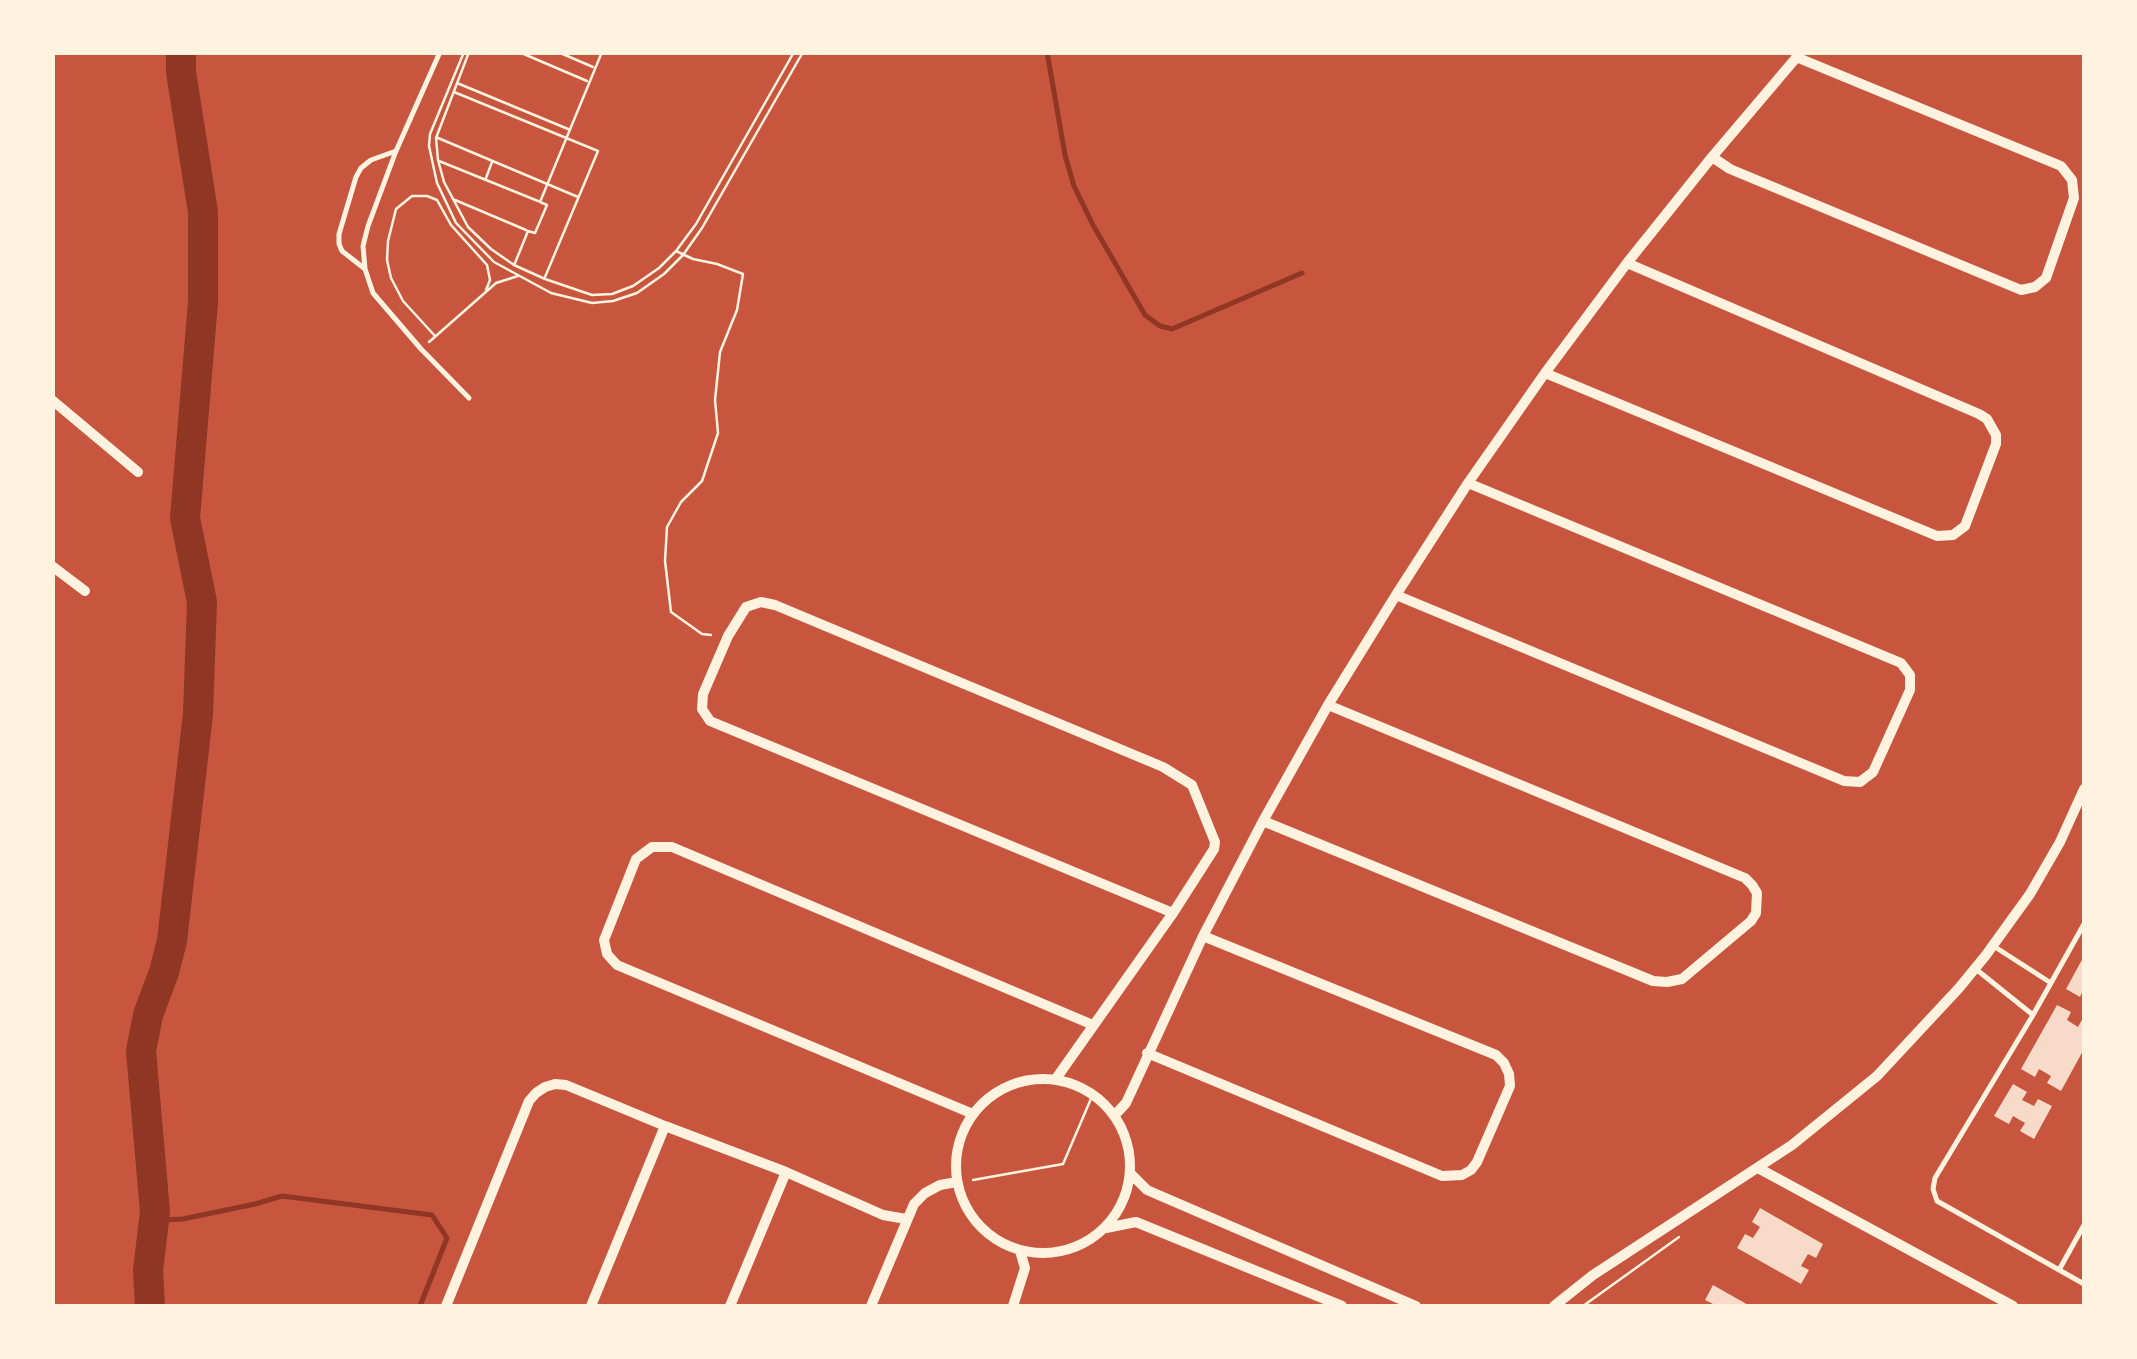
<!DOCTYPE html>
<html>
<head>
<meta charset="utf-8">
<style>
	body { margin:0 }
	#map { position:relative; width:2137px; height:1359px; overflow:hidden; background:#c8553d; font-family:"Sofia Sans Condensed",sans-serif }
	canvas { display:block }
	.frame { position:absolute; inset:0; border:55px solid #fff3e0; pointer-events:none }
</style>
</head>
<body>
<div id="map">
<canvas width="2137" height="1359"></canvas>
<div class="frame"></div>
</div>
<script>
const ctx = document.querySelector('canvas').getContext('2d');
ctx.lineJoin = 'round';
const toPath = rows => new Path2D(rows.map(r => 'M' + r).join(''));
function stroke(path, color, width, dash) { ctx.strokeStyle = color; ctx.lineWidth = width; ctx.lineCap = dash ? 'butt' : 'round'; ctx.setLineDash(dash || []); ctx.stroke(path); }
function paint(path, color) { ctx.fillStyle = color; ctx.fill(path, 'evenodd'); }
stroke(toPath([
	[1047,52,1065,155,1074,186,1093,225,1145,315,1160,326,1172,329,1302,273],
	[155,1212,162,1220,183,1219,255,1204,282,1196,432,1215,447,1238,420,1306]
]), '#8f3625', 5);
stroke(toPath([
	[150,1306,148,1270,155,1212,141,1051,148,1015,164,972,172,941,198,714,202,602,185,518,203,302,203,212,181,72,181,52]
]), '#8f3625', 30);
paint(toPath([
	[2084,956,2084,988,2080,997,2066,989],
	[2057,1005,2071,1012,2067,1020,2078,1027,2084,1016,2084,1049,2061,1091,2047,1083,2051,1076,2039,1069,2035,1077,2021,1069],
	[2013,1084,2027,1092,2022,1100,2034,1106,2038,1099,2052,1106,2034,1139,2020,1131,2025,1123,2013,1116,2009,1124,1994,1116],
	[1760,1208,1823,1244,1816,1258,1808,1254,1801,1266,1809,1270,1801,1284,1737,1248,1745,1234,1753,1238,1760,1227,1752,1222],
	[1713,1285,1750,1306,1711,1306,1713,1304,1705,1300]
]), '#f7dbc8');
stroke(toPath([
	[464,52,430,134,429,146,437,183,456,223,494,262,551,293,592,303,613,301,637,293,664,274,683,255,702,228,803,52],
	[469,52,436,138,438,160,444,182,468,227,491,249,514,265,545,279,592,295,612,294,633,286,659,268,676,251,696,224,794,52],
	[519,52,587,81],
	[558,52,593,67],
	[457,83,568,129],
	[454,92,598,151,545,277],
	[438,138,578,197],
	[439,161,538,201],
	[486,178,492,162],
	[455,200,526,230],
	[676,251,693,259,717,264,743,274,737,310,720,352,715,400,718,433,702,481,681,502,667,527,665,561,671,612,702,634,711,635],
	[515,263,528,231,535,233,547,205,540,202,602,52],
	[435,336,403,301,391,278,387,260,388,241,396,209,412,196,427,196,437,200,451,225,487,265,490,280,486,290],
	[429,342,496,283,518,276],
	[973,1180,1063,1164,1093,1094],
	[1583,1306,1679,1237]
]), '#fff3e0', 2.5);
stroke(toPath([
	[440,52,396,151,368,226,363,246,365,269,373,293,421,349,469,398],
	[365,269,342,251,339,244,339,234,356,177,361,168,371,160,396,151],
	[2084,924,2033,1015,1935,1178,1933,1189,1937,1201,2084,1284],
	[1995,947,2051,983],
	[1977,970,2033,1015],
	[2059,1270,2084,1225]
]), '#fff3e0', 5);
stroke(toPath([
	[1712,157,1730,169,2021,290,2035,287,2046,278,2074,198,2072,180,2061,166,1796,57],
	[1545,373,1937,536,1953,535,1965,526,1996,444,1996,435,1987,419,1979,414,1627,263],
	[52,400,138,472],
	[52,566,85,591],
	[1396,595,1844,781,1860,782,1873,772,1910,690,1910,675,1901,663,1468,483],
	[1263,821,1653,981,1667,982,1682,979,1751,921,1756,913,1757,893,1752,885,1745,878,1328,705],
	[1147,1053,1442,1176,1462,1175,1471,1170,1477,1162,1510,1086,1509,1074,1504,1063,1496,1055,1203,936],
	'956 1166a87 87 0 1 1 174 0a87 87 0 1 1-174 0Z',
	[1055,1080,1173,913,1214,849,1215,842,1192,785,1163,767,775,605,761,602,746,607,728,636,703,694,702,709,710,721,1173,913],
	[973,1114,617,965,607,954,604,940,636,859,652,847,672,847,1093,1025],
	[1114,1116,1126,1103,1203,936,1263,821,1328,705,1396,595,1468,483,1545,373,1627,263,1712,157,1801,52],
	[1758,1168,2013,1306],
	[1130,1173,1147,1190,1416,1306],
	[1106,1228,1136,1222,1342,1306],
	[446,1306,529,1101,536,1093,545,1087,555,1084,566,1085,665,1126,786,1172,883,1215,906,1219],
	[591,1306,665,1126],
	[730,1306,786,1172],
	[871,1306,914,1204,925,1193,940,1185,957,1182],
	[1013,1306,1025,1268,1020,1251],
	[1554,1306,1593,1275,1792,1145,1877,1076,1959,988,1986,955,2030,894,2060,842,2084,789]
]), '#fff3e0', 10);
</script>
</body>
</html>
